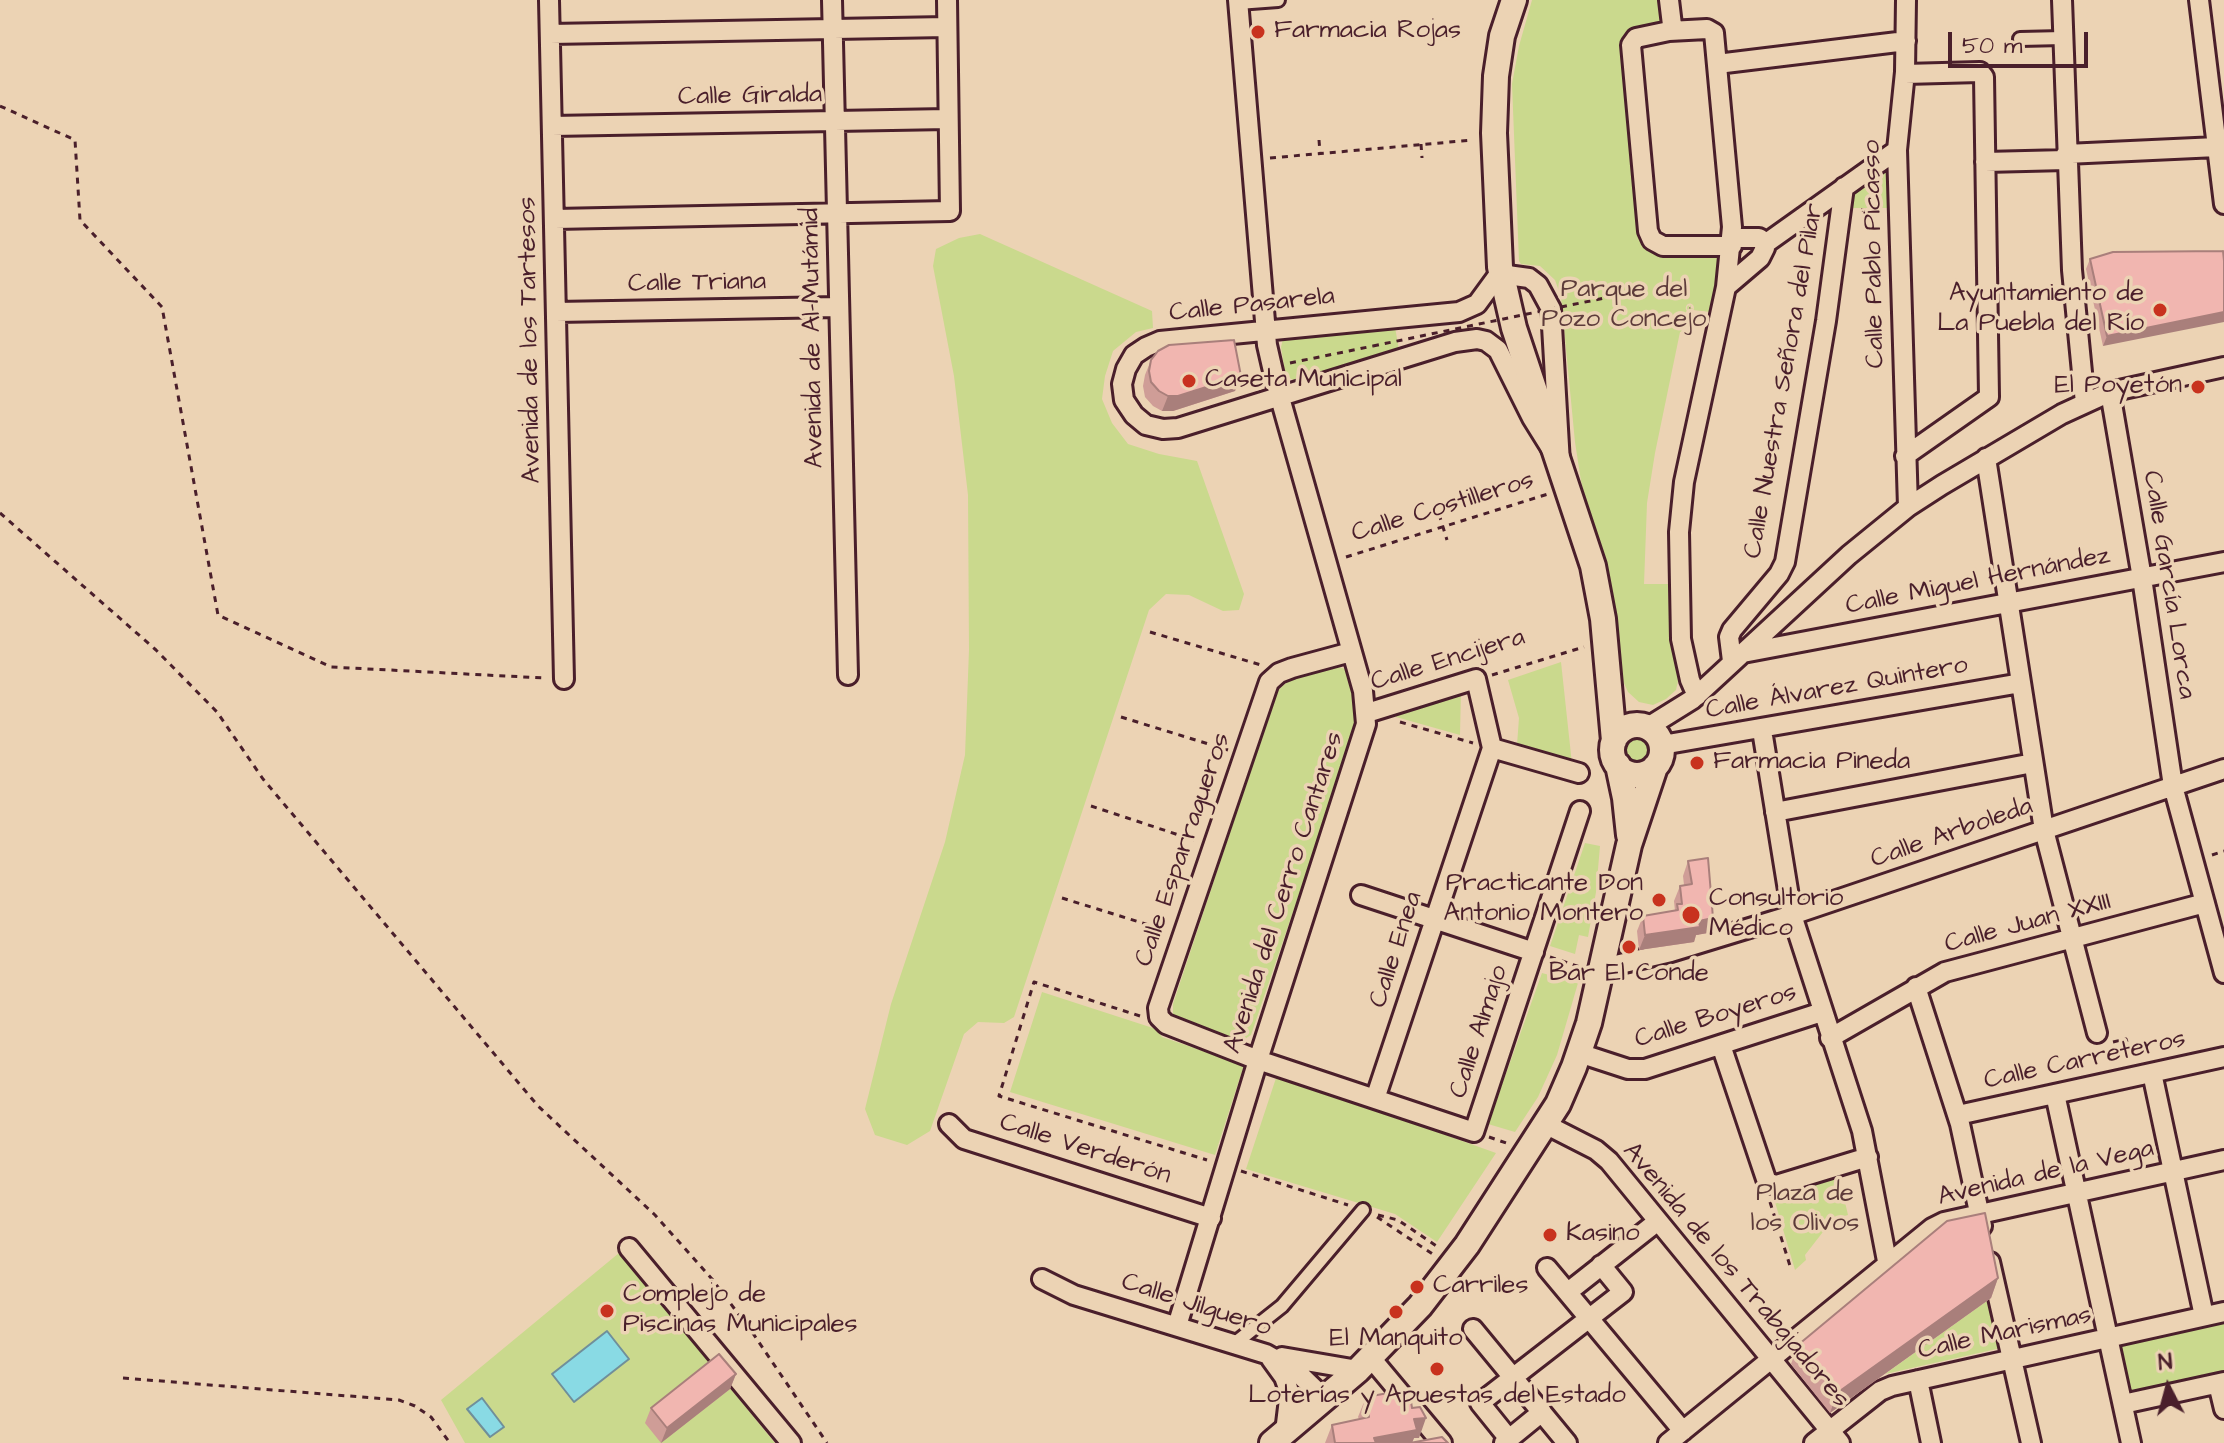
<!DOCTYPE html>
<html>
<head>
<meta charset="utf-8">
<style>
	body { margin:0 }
	#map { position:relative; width:2224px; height:1443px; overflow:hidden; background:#ecd3b4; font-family:"Architects Daughter",sans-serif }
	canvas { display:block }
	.north { position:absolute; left:2128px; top:1347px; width:80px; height:80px; -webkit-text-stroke:6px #ecd3b4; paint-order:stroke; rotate:354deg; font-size:22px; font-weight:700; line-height:32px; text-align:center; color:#4a1f2b }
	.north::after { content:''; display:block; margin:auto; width:28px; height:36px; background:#4a1f2b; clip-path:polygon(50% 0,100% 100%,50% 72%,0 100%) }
	.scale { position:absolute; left:1948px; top:32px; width:140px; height:36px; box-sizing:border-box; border:4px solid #4a1f2b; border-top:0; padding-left:10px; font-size:24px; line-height:28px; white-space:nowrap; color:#4a1f2b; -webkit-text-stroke:6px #ecd3b4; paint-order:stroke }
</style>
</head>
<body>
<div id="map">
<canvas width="2224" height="1443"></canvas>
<div class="north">N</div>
<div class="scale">50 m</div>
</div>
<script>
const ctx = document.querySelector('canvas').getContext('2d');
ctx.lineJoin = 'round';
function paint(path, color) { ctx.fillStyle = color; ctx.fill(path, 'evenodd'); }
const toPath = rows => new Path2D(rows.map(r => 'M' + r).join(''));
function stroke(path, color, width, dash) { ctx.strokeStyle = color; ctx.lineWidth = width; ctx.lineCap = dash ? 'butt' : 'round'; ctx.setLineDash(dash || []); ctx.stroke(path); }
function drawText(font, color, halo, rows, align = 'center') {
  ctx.font = font + ' "Architects Daughter",sans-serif'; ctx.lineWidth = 7; ctx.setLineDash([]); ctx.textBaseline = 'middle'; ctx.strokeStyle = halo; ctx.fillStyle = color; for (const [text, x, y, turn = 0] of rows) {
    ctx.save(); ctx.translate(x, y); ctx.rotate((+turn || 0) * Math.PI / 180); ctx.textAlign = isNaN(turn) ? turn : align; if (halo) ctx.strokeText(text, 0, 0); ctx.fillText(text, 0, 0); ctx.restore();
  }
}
paint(toPath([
	[1532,0,1659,0,1662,23,1631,28,1622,45,1645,244,1652,251,1661,253,1711,254,1718,257,1721,264,1710,312,1693,310,1690,323,1686,323,1685,331,1680,332,1655,453,1647,503,1644,584,1669,584,1678,681,1676,690,1666,699,1653,705,1639,702,1628,692,1622,679,1612,605,1581,481,1575,442,1561,297,1555,280,1540,266,1521,264,1519,261,1512,84,1519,46],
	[1887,168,1890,170,1892,208,1846,208,1849,194],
	[980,234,1152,311,1153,328,1136,332,1113,351,1105,376,1102,399,1112,423,1128,444,1159,454,1197,461,1244,594,1239,610,1223,611,1189,595,1166,594,1149,610,1014,1017,1004,1023,978,1022,964,1034,930,1131,907,1145,875,1135,865,1109,891,1004,945,842,965,755,969,650,968,495,954,376,933,266,936,249,959,238],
	[1395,327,1399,350,1298,381,1291,379,1285,373,1281,347,1283,339,1290,335],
	[1561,662,1572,764,1517,745,1519,718,1508,680],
	[1338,667,1346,669,1352,680,1359,718,1251,1035,1240,1042,1177,1021,1173,1018,1173,1004,1277,691,1292,678],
	[1461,689,1460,735,1396,717,1397,709],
	'1621 750a16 16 0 1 1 32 0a16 16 0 1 1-32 0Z',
	[1585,843,1600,846,1596,892,1588,937,1579,935,1575,954,1550,946],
	[1542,973,1578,983,1557,1055,1538,1097,1515,1132,1488,1124],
	[1042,992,1156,1029,1162,1037,1244,1065,1215,1155,1010,1092],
	[1277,1075,1496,1153,1437,1242,1395,1214,1246,1169],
	[1838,1172,1848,1215,1833,1219,1805,1255,1806,1260,1795,1270,1772,1192],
	[619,1253,775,1443,465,1443,441,1400],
	[1991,1298,2001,1348,1885,1374],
	[2224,1318,2224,1376,2128,1397,2116,1342]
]), '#cad98d');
const water = toPath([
	[607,1331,629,1359,574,1402,552,1374,607,1331],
	[482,1398,504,1427,490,1437,467,1409,482,1398]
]);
paint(water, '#89dae4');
stroke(water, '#708f9a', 2);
const pedestrian = toPath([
	[1238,3,1278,0],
	[2020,39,2063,38],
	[1234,1344,1282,1306,1363,1210]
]);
const minor = toPath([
	[549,0,564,679],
	[832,0,848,675],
	[1669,0,1672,25,1669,31,1636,38,1631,45,1648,231,1652,240,1663,246,1732,246],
	[1906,0,1905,72,1897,150,1908,507],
	[2062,0,2072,270,2085,403],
	[2199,0,2224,204],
	[1669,31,1707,29,1714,33,1732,227,1726,287,1684,482,1679,532,1681,639,1690,680,1697,696],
	[550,34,947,27],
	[1717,64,1906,41],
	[552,126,948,119],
	[2066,154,2217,147],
	[1985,162,2066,160],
	[555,219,950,211,947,0],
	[1765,244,1897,150],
	[1507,275,1529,278,1538,285,1551,309,1560,463,1532,418,1498,350,1486,341,1477,339,1455,342,1178,428,1163,429,1146,425,1134,415,1124,400,1122,384,1126,369,1134,355,1146,347,1160,341,1459,312,1477,304,1496,278,1507,275],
	[1726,287,1760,258,1765,248,1762,240,1759,238,1732,238],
	[556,312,838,307],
	[2110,392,2142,578,2173,786,2224,973],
	[1905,456,1989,397,1984,77,1980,72,1905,74],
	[1986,458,2044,830,2097,1033],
	[1351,652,1292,668,1279,673,1269,682,1158,1008,1159,1017,1166,1024,1258,1060,1474,1132,1580,811],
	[1743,653,2224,562],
	[1732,661,1729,637,1732,630,1779,574,1785,562,1826,321,1844,187],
	[1367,713,1476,679,1492,748,1375,1099],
	[1648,727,1693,699,1849,555,1908,507,1942,485,2062,414,2110,392,2224,367],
	[1762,730,1792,915,1862,1131,1887,1261],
	[1662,745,2021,683],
	[1492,748,1579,773],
	[1775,812,2033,763],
	[1361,895,1534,952],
	[1603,968,1671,952,1792,915,2224,769],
	[1916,987,1960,1124,1982,1226],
	[1830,1038,1945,972,2205,903],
	[1721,1045,1767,1182,1776,1185,1868,1157],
	[1579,1053,1628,1069,1645,1069,1822,1012],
	[2152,1073,2204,1316],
	[2055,1094,2131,1443],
	[1958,1115,2224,1057],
	[949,1124,964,1139,1211,1218],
	[1545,1124,1596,1150,1609,1161,1840,1443],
	[629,1248,791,1443],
	[1990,1262,2031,1443],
	[1547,1268,1683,1431],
	[1042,1279,1074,1295,1266,1354,1296,1371,1325,1399],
	[1568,1292,1658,1221],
	[1177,1326,1258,1060,1366,724,1363,691,1275,380,1267,345,1238,0],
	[1473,1329,1567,1443],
	[1282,1357,1358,1370],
	[1371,1358,1442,1443],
	[1271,1359,1284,1377,1288,1388,1289,1399,1285,1432],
	[1918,1380,1931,1443],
	[2218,1384,2224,1409],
	[2123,1404,2224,1382],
	[1509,1439,1480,1403,1623,1292,1601,1265],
	[1504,1443,1542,1412],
	[1668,1443,1932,1228,1944,1222,2224,1160],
	[1814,1443,1880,1391,1892,1386,2224,1312]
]);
const secondary = toPath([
	[1514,0,1502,36,1496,76,1494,133,1500,267,1514,328,1593,566,1603,619,1614,741],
	'1612 750a25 25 0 1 1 50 0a25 25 0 1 1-50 0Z',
	[1618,765,1625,798,1629,835],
	[1272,1443,1358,1370,1420,1306,1467,1245,1558,1104,1574,1067,1589,1023,1629,845,1655,767]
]);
stroke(pedestrian, '#4a1f2b', 18);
stroke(minor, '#4a1f2b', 24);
stroke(secondary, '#4a1f2b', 30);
stroke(toPath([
	[0,106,75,140,80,220,162,307,218,615,331,667,544,678],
	[1319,140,1320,153],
	[1421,144,1422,158],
	[1270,158,1473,140],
	[1861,210,1881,210],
	[1290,363,1373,346],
	[0,513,156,650,217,712,263,779,538,1106,655,1215,712,1279,752,1332,827,1443],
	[1439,514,1447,540],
	[1346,557,1548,494],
	[1150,632,1261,665],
	[1492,675,1584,647],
	[1121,717,1228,750],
	[1400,722,1473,743],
	[1091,806,1194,840],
	[2212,855,2224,851],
	[1062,898,1165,930],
	[1550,957,1580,967],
	[1140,1016,1034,982,999,1096,1207,1160],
	[2113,1042,2126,1039,2127,1042],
	[1489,1137,1509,1144],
	[1241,1171,1348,1205],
	[1770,1202,1791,1269],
	[1378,1215,1398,1220,1438,1247],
	[1377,1217,1434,1255],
	[123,1378,399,1400,415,1406,431,1417,450,1443]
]), '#4a1f2b', 3, [6, 6]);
stroke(pedestrian, '#ecd3b4', 12);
stroke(minor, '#ecd3b4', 18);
stroke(secondary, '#ecd3b4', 24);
stroke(toPath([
	[1373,346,1643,290]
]), '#4a1f2b', 3, [6, 6]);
paint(toPath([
	[2223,251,2103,346,2086,269,2090,259],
	[1151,360,1241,376,1235,391,1173,411,1162,411,1153,406,1145,397,1143,386,1145,375],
	[1688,861,1708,933,1696,935,1694,942,1639,950,1637,931,1643,916,1675,911,1674,901,1680,886,1684,885,1683,876],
	[1998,1278,1991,1298,1830,1413,1791,1364,1798,1345],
	[736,1374,730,1389,661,1443,645,1423,651,1408],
	[1366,1397,1419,1438,1414,1438,1412,1442,1448,1443,1325,1443,1332,1425,1359,1419,1358,1417]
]), '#cf9d97');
paint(toPath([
	[2224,312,2224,322,2103,346,2107,336],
	[1241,376,1235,391,1173,411,1162,411,1168,396],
	[1713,918,1708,933,1696,935,1694,942,1639,950,1645,935],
	[1998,1278,1991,1298,1830,1413,1837,1393],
	[736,1374,730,1389,661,1443,667,1428],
	[1426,1418,1419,1438,1414,1438,1412,1443,1373,1443,1374,1438,1414,1419]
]), '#a97f7b');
const building = toPath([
	[2223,251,2224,261,2224,312,2107,336,2090,259,2113,252,2223,251],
	[1234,340,1241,376,1178,396,1168,396,1159,391,1151,382,1149,371,1151,360,1158,351,1169,345,1234,340],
	[1708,858,1713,918,1699,921,1700,927,1645,935,1643,916,1678,910,1677,904,1682,904,1680,886,1692,884,1688,861,1708,858],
	[1985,1213,1998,1278,1837,1393,1798,1345,1947,1221,1985,1213],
	[719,1354,736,1374,667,1428,651,1408,719,1354],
	[1405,1390,1410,1395,1412,1408,1420,1407,1426,1418,1414,1419,1417,1430,1374,1438,1376,1443,1335,1443,1332,1425,1369,1417,1366,1397,1405,1390],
	[1442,1437,1448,1443,1410,1443,1442,1437]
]);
paint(building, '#f1b6b0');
stroke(building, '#a97f7b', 2);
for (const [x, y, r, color] of [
	[1258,32,8,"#c8321e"],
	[2160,310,8,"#c8321e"],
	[1189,381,8,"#c8321e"],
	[2198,387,8,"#c8321e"],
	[1697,763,8,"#c8321e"],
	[1659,900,8,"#c8321e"],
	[1691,915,10,"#c8321e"],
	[1629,947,8,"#c8321e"],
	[1550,1235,8,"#c8321e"],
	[1417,1287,8,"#c8321e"],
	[607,1311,8,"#c8321e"],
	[1396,1312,8,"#c8321e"],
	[1437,1369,8,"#c8321e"]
]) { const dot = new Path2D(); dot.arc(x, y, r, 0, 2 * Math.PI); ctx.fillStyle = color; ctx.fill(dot); stroke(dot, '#ecd3b4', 3); }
drawText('26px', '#4a1f2b', '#ecd3b4', [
	["Farmacia Rojas",1274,32],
	["Ayuntamiento de",2144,295,"right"],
	["La Puebla del Río",2144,325,"right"],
	["Caseta Municipal",1205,381],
	["El Poyetón",2182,387,"right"],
	["Farmacia Pineda",1713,763],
	["Practicante Don",1643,885,"right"],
	["Antonio Montero",1643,915,"right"],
	["Consultorio",1709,900],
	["Médico",1709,930],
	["Bar El Conde",1629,975,"center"],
	["Kasino",1566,1235],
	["Carriles",1433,1287],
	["Complejo de",623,1296],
	["Piscinas Municipales",623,1326],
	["El Manquito",1396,1340,"center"],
	["Loterías y Apuestas del Estado",1437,1397,"center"]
], 'left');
drawText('26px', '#4a1f2b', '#ecd3b4', [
	["Calle Giralda",750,97,-1],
	["Calle Pablo Picasso",1875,254,-91],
	["Calle Triana",697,284,-1],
	["Calle Pasarela",1252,306,-6],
	["Avenida de Al-Mutámid",814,338,-91],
	["Avenida de los Tartesos",531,340,-91],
	["Calle Nuestra Señora del Pilar",1785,381,-80],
	["Calle Costilleros",1443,508,-17],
	["Calle Miguel Hernández",1978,582,-11],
	["Calle García Lorca",2168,585,81],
	["Calle Encijera",1448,661,-17],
	["Calle Álvarez Quintero",1837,689,-10],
	["Calle Arboleda",1952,834,-19],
	["Calle Esparragueros",1184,850,-71],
	["Avenida del Cerro Cantares",1285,893,-72],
	["Calle Juan XXIII",2028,924,-15],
	["Calle Enea",1397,950,-72],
	["Calle Boyeros",1716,1017,-17],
	["Calle Almajo",1480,1032,-72],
	["Calle Carreteros",2085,1061,-12],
	["Calle Verderón",1085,1150,18],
	["Avenida de la Vega",2046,1174,-13],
	["Avenida de los Trabajadores",1735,1276,50],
	["Calle Jilguero",1196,1306,18],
	["Calle Marismas",2005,1334,-12]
]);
drawText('26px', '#5d3b3a', '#ecd3b4', [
	["Parque del",1624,291],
	["Pozo Concejo",1624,321],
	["Plaza de",1805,1195],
	["los Olivos",1805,1225]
]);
</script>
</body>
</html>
